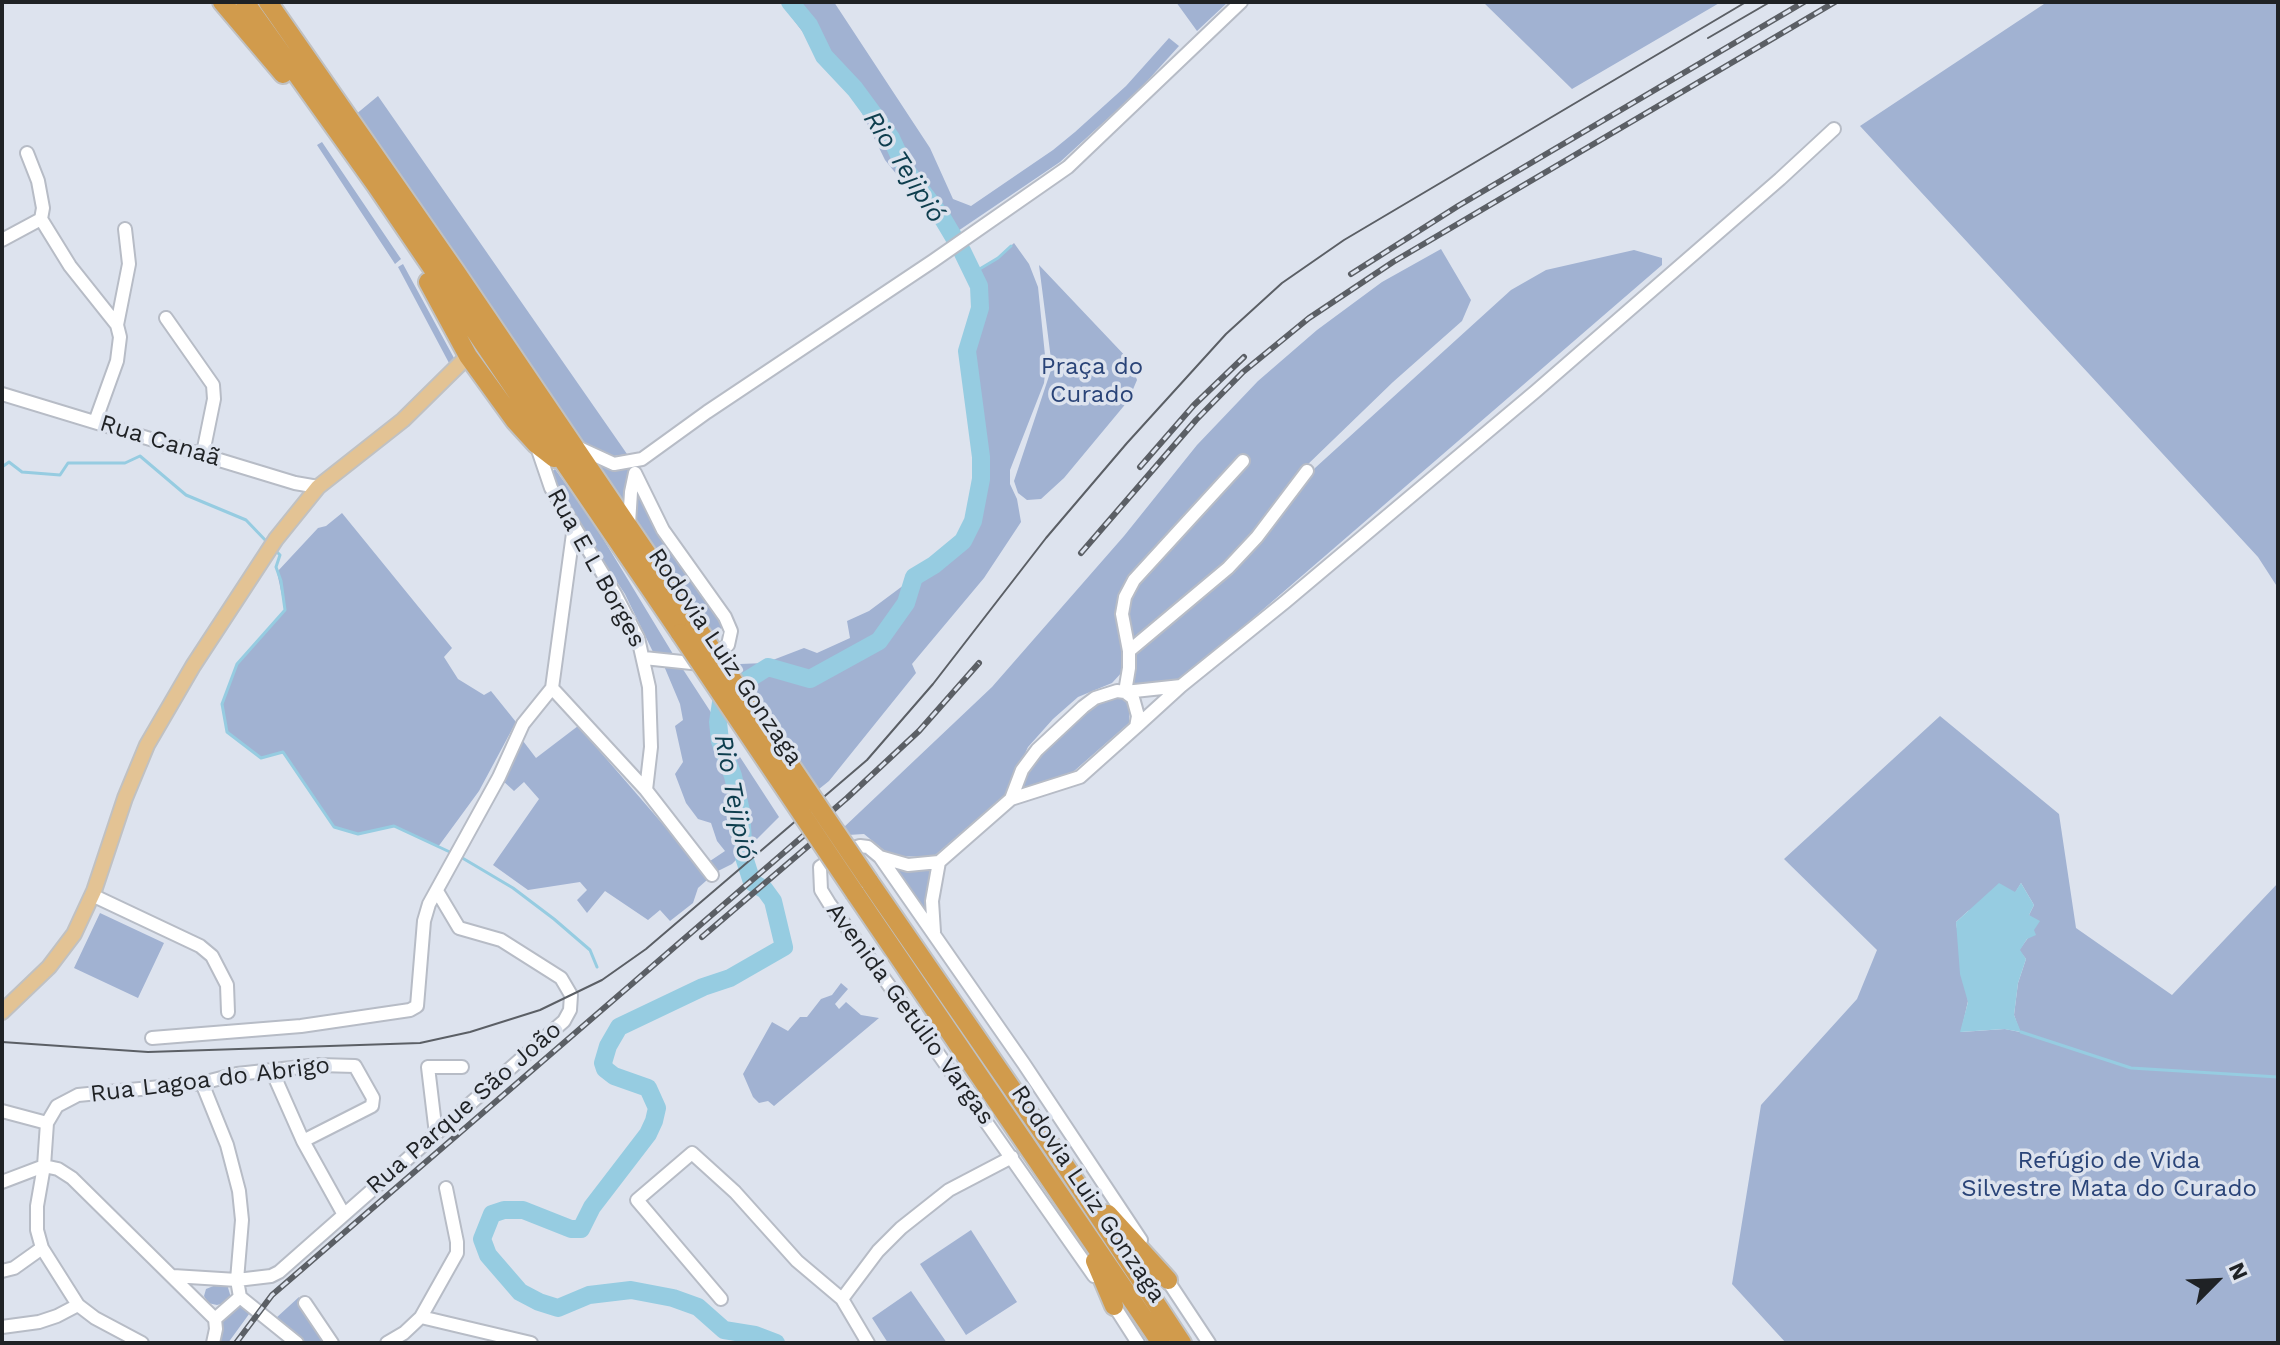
<!DOCTYPE html>
<html>
<head>
<meta charset="utf-8">
<style>
	body { margin:0 }
	#map { position:relative; width:2280px; height:1345px; overflow:hidden; background:#dde3ee; font-family:"Work Sans",sans-serif }
	canvas { display:block }
	.frame { position:absolute; inset:0; border:4px solid #1f2225; pointer-events:none }
	.north { position:absolute; left:2176px; top:1241px; width:80px; height:80px; -webkit-text-stroke:6px #dde3ee; paint-order:stroke; rotate:66deg; font-size:22px; font-weight:700; line-height:32px; text-align:center; color:#1f2225 }
	.north::after { content:''; display:block; margin:auto; width:28px; height:36px; background:#1f2225; clip-path:polygon(50% 0,100% 100%,50% 72%,0 100%) }
</style>
</head>
<body>
<div id="map">
<canvas width="2280" height="1345"></canvas>
<div class="frame"></div>
<div class="north">N</div>
</div>
<script>
const ctx = document.querySelector('canvas').getContext('2d');
ctx.lineJoin = 'round';
function paint(path, color) { ctx.fillStyle = color; ctx.fill(path, 'evenodd'); }
const toPath = rows => new Path2D(rows.map(r => 'M' + r).join(''));
function stroke(path, color, width, dash) { ctx.strokeStyle = color; ctx.lineWidth = width; ctx.lineCap = dash ? 'butt' : 'round'; ctx.setLineDash(dash || []); ctx.stroke(path); }
function drawText(font, color, halo, rows, align = 'center') {
  ctx.font = font + ' "Work Sans",sans-serif'; ctx.lineWidth = 7; ctx.setLineDash([]); ctx.textBaseline = 'middle'; ctx.strokeStyle = halo; ctx.fillStyle = color; for (const [text, x, y, turn = 0] of rows) {
    ctx.save(); ctx.translate(x, y); ctx.rotate((+turn || 0) * Math.PI / 180); ctx.textAlign = isNaN(turn) ? turn : align; if (halo) ctx.strokeText(text, 0, 0); ctx.fillText(text, 0, 0); ctx.restore();
  }
}
paint(toPath([
	[780,2,834,2,930,148,953,199,971,206,1053,150,1075,132,1126,86,1169,38,1179,46,1139,90,1060,162,958,231,962,235,952,243,885,160,858,105],
	[1176,2,1228,2,1197,31],
	[1483,2,1721,2,1572,89],
	[2047,2,2278,2,2278,588,2258,557,1860,126],
	[378,96,627,454,608,457,594,450,579,438,355,115],
	[322,142,401,259,395,264,317,145],
	[1014,243,1029,264,1038,287,1046,365,1044,383,1010,470,1010,484,1017,499,1021,522,984,578,912,664,916,673,829,781,814,793,733,673,740,664,765,663,804,648,817,653,850,638,847,621,869,611,963,541,973,521,981,479,978,424,967,351,980,308,979,286,973,273,998,258],
	[1441,249,1471,300,1462,321,1393,382,1304,468,1224,566,1122,652,1124,670,1112,683,1078,697,1053,719,1028,747,1006,794,933,857,891,856,864,834,848,835,842,829,992,687,1124,536,1197,445,1258,381,1317,330,1382,282],
	[1634,250,1662,258,1662,265,1179,682,1133,687,1133,652,1260,539,1315,468,1511,290,1546,270],
	[403,264,454,358,449,363,398,267],
	[1039,265,1130,361,1137,380,1128,401,1064,478,1041,499,1027,500,1018,493,1014,481,1052,367],
	[588,456,609,470,636,466,627,478,626,511],
	[555,469,593,522,673,654,779,817,732,864,718,871,710,861,725,851,717,841,711,823,698,819,686,803,675,774,683,762,675,726,683,720,680,704,659,654,653,652,625,594,564,502,549,474],
	[636,482,725,621,718,634,713,636,638,528,633,513],
	[342,513,452,648,444,657,458,679,484,695,491,691,516,722,479,791,438,847,394,826,358,834,334,827,283,752,261,758,227,732,222,704,237,664,285,610,277,572,318,528,326,526],
	[1112,694,1125,698,1130,704,1129,723,1073,772,1045,783,1022,789,1019,787,1028,766,1097,699],
	[1940,716,2059,814,2076,928,2172,995,2278,883,2278,1343,1786,1343,1732,1284,1761,1105,1857,999,1877,950,1784,859],
	[2021,883,2034,905,2029,915,2034,930,2019,950,2026,959,2018,983,2014,1015,2020,1032,2005,1029,1961,1032,1968,1001,1956,922,1968,911,2015,893],
	[578,726,686,851,707,880,698,888,693,903,670,921,660,910,648,920,605,891,587,913,577,900,587,890,580,882,528,890,493,865,539,799,524,782,514,791,502,780,520,737,536,758],
	[887,862,933,866,930,927],
	[100,913,164,943,138,998,74,968],
	[841,983,848,989,835,1004,839,1009,846,1002,861,1015,879,1018,774,1106,768,1101,759,1103,753,1097,743,1074,772,1022,788,1031,800,1017,807,1017,821,999,832,995],
	[971,1230,1017,1302,966,1335,920,1264],
	[226,1281,232,1301,217,1305,208,1303,204,1296,206,1289],
	[911,1291,947,1343,888,1343,872,1318],
	[299,1297,330,1343,305,1343,276,1318],
	[240,1303,252,1310,228,1343,217,1343,226,1312]
]), '#a1b2d2');
paint(toPath([
	[1999,883,2015,892,2021,883,2034,905,2029,915,2040,921,2034,930,2036,935,2027,939,2020,950,2026,959,2018,983,2014,1015,2021,1032,2004,1029,1960,1032,1968,1002,1960,974,1956,922]
]), '#96cce1');
stroke(toPath([
	[973,273,998,258,1011,246],
	[2,467,9,462,22,472,60,475,68,463,125,463,140,456,186,495,246,520,268,543],
	[276,551,280,555,276,567,281,581,285,610,237,664,222,704,227,732,261,758,283,752,334,827,358,834,394,826,452,853],
	[459,856,513,888,554,919,590,950,597,967],
	[2021,1032,2131,1068,2278,1077]
]), '#96cce1', 3);
stroke(toPath([
	[776,1343,755,1335,724,1330,698,1307,673,1298,631,1290,589,1295,558,1308,539,1302,520,1292,488,1255,482,1239,492,1214,504,1210,523,1210,571,1229,581,1229,592,1207,648,1134,654,1121,657,1108,648,1088,614,1076,605,1069,603,1063,608,1046,619,1027,703,987,730,978,784,947,773,901,765,890,752,882,744,857,741,811,733,776,720,741,718,722,722,696,768,667,810,679,879,641,906,603,914,577,934,565,963,541,973,521,981,479,981,457,967,351,980,308,979,286,962,251,943,219,906,170,891,138,855,89,824,56,809,25,790,2]
]), '#96cce1', 18);
const minor = toPath([
	[27,153,38,181,43,208,41,219],
	[41,219,70,266,117,325,120,337,117,361,95,422],
	[2,240,41,219],
	[166,318,213,385,214,399,203,453],
	[117,325,129,264,125,229],
	[2,394,295,483,318,487],
	[536,444,551,488,615,594,638,638,649,687,651,747,646,790],
	[577,447,614,464,642,459,707,412,933,261,1068,167,1241,2],
	[635,473,663,530,725,617,731,631,728,645,701,664,644,658],
	[629,524,631,492,635,473],
	[1129,651,1122,614,1125,597,1134,580,1243,461],
	[1181,686,1125,692,1129,668,1129,651,1228,568,1257,537,1307,471],
	[552,688,646,790,712,875],
	[1136,727,1181,686,1285,602,1536,391,1780,179,1834,129],
	[880,857,908,865,939,862,1011,799,1080,777,1136,727,1138,716,1133,698,1125,692,1117,691,1095,698,1083,707,1037,750,1022,770,1011,799],
	[92,895,200,946,212,956,227,985,228,1012],
	[934,932,932,901,939,862],
	[152,1038,301,1026,410,1010,417,1006,424,921,429,904,499,777,523,724,552,688,574,526],
	[272,1071,303,1141,343,1213],
	[202,1083,227,1145,239,1191,242,1220,237,1280,240,1297,297,1343],
	[2,1111,47,1123],
	[436,1134,428,1067,462,1067],
	[2,1182,44,1166,58,1169,72,1178,215,1319],
	[2,1271,14,1268,42,1248],
	[1164,1275,1209,1343],
	[173,1276,237,1280,271,1276,279,1272,564,1021,570,1010,571,995,561,978,501,940,459,928,437,891],
	[1094,1276,923,1032,829,903,821,890,820,867,844,851,860,846,868,847,880,857,1024,1064,1141,1240],
	[721,1299,637,1200,692,1153,735,1192,797,1261,842,1299,868,1343],
	[842,1299,878,1251,901,1228,949,1190,1012,1157],
	[1111,1301,1138,1343],
	[305,1303,332,1343],
	[421,1317,531,1343],
	[215,1319,240,1297],
	[2,1327,39,1322,57,1316,78,1305],
	[142,1343,95,1318,78,1305,42,1248,37,1230,37,1206,44,1166,47,1123,57,1106,78,1095,202,1083,237,1074,319,1065,355,1066,373,1098,372,1106,303,1141],
	[213,1343,216,1329,215,1319],
	[387,1343,404,1333,421,1317,457,1253,457,1242,446,1188]
]);
const major = toPath([
	[2,1012,49,967,74,934,94,891,125,798,147,745,193,666,276,539,318,487,403,420,468,356]
]);
const highway = toPath([
	[222,2,283,74],
	[245,2,375,184,680,633],
	[268,2,456,272,694,623],
	[428,282,468,356,515,421,536,444,554,458],
	[869,881,1066,1167,1182,1343],
	[855,893,1161,1343],
	[1108,1214,1168,1280],
	[1095,1261,1114,1306]
]);
stroke(minor, '#b7bcc6', 16);
stroke(major, '#c0c1c2', 18);
stroke(highway, '#c0c1c2', 22);
stroke(minor, '#fff', 12);
stroke(major, '#e3c394', 14);
stroke(highway, '#d19b4c', 18);
stroke(toPath([
	[1708,38,1770,2],
	[2,1042,148,1052,420,1043,470,1032,540,1010,602,980,646,949,867,760,933,684,1046,538,1127,443,1226,334,1282,283,1344,240,1746,2]
]), '#5b5f65', 2);
const rail = toPath([
	[1351,274,1458,206,1804,2],
	[1140,467,1194,405,1244,357],
	[1081,553,1196,420,1243,372,1309,318,1393,262,1835,2],
	[702,937,820,836],
	[236,1343,272,1295,847,798,919,731,979,663]
]);
stroke(rail, '#5b5f65', 6);
stroke(rail, '#dde3ee', 3, [9]);
const highwayBridge = toPath([
	[694,623,869,881],
	[680,633,855,893]
]);
stroke(highwayBridge, '#c0c1c2', 22, []);
stroke(highwayBridge, '#d19b4c', 18);
drawText('24px', '#2a4478', '#dde3ee', [
	["Praça do",1092,367],
	["Curado",1092,395],
	["Refúgio de Vida",2109,1161],
	["Silvestre Mata do Curado",2109,1189]
]);
drawText('24px', '#1f2225', '#dde3ee', [
	["Rua Canaã",160,441,17],
	["Rua E L Borges",596,568,61],
	["Rodovia Luiz Gonzaga",725,657,56],
	["Avenida Getúlio Vargas",910,1014,54],
	["Rua Lagoa do Abrigo",210,1080,-7],
	["Rua Parque São João",464,1108,-41],
	["Rodovia Luiz Gonzaga",1088,1194,56]
]);
drawText('italic 26px', '#0e3e4e', '#dde3ee', [
	["Rio Tejipió",904,167,57],
	["Rio Tejipió",734,797,79]
]);
</script>
</body>
</html>
